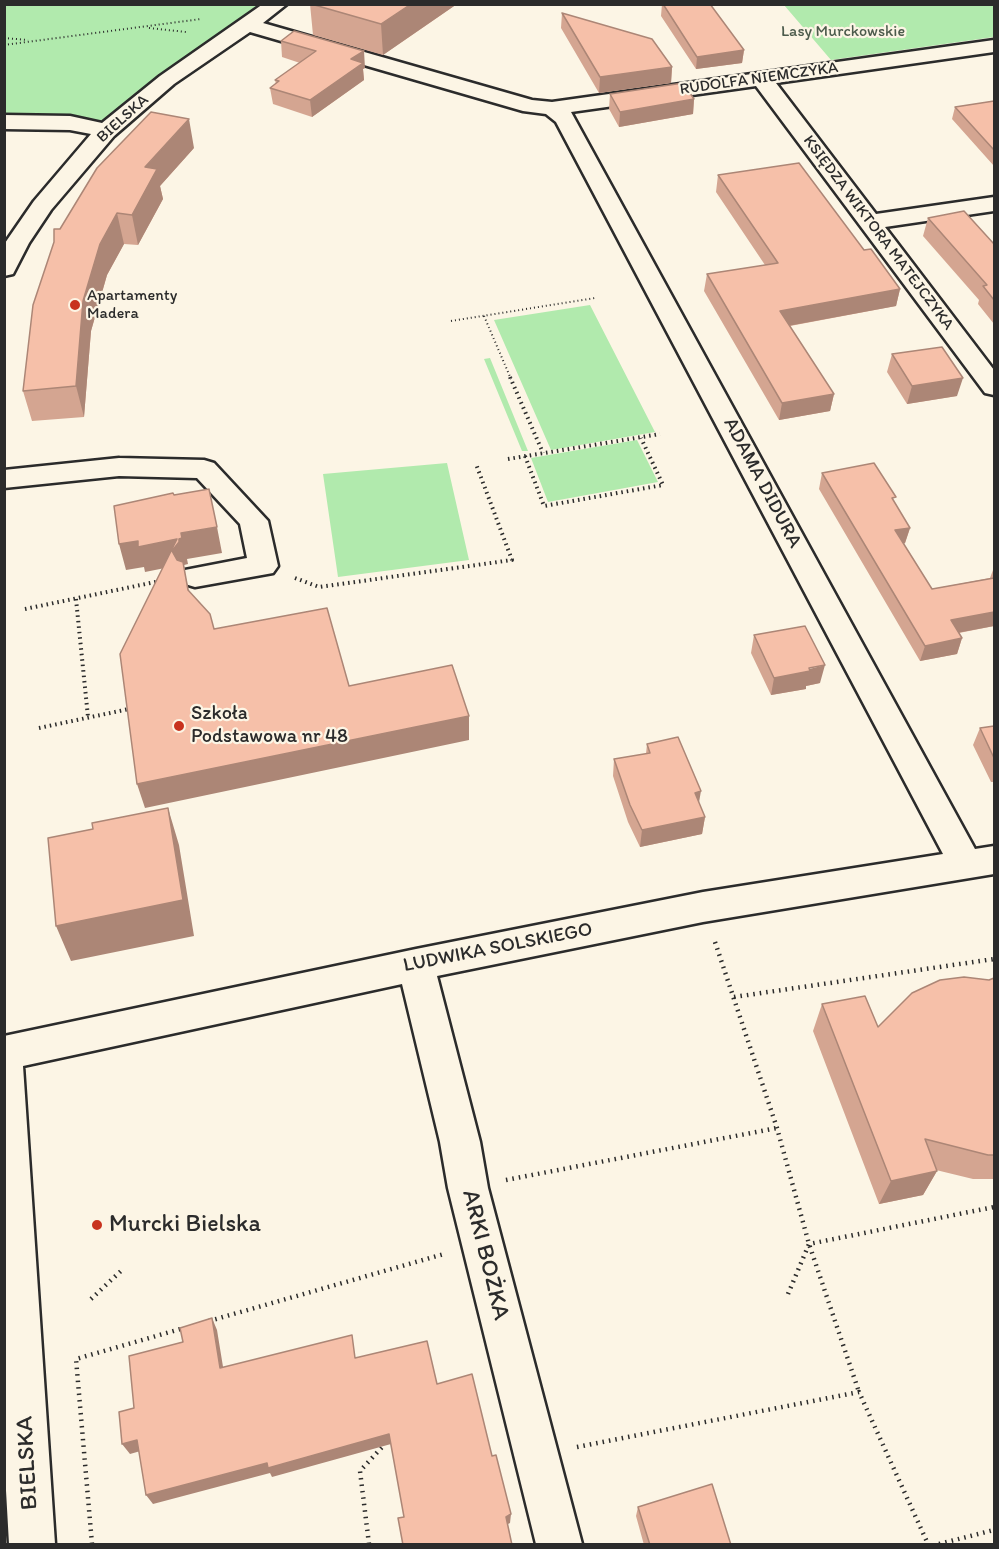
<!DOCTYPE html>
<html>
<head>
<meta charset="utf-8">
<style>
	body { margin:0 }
	#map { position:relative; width:999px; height:1549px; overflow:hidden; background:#fcf5e5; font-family:Itim,sans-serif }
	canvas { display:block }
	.frame { position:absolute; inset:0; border:6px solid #2b2b2b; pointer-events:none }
</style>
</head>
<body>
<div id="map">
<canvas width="999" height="1549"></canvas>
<div class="frame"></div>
</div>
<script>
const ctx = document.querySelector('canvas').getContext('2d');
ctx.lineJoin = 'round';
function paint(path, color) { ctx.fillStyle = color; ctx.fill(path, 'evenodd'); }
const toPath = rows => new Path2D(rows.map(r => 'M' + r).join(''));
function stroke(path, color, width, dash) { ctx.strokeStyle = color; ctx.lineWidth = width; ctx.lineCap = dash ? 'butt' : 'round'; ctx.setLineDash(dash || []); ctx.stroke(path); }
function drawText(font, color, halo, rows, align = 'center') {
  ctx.font = font + ' Itim,sans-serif'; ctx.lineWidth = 4.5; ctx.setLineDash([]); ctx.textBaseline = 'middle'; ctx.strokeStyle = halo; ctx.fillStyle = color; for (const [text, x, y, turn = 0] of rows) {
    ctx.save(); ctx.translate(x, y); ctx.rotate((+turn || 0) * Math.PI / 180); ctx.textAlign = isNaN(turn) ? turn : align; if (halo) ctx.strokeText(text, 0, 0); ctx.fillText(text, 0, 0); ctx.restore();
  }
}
paint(toPath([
	[5,5,277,5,106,131,5,122],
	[784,5,994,5,994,37,831,60],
	[590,305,655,432,551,450,494,320],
	[490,358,528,451,522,451,484,359],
	[637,440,658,482,548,502,531,458],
	[447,463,469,560,338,577,323,474]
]), '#b1eaad');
const minor = toPath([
	[263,4,287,4,263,23,532,100,552,102,994,40,994,52,776,83,876,214,994,197,994,211,885,227,994,370,994,395,985,393,756,86,571,112,975,849,994,846,994,874,703,922,437,976,480,1142,488,1188,582,1544,536,1544,448,1188,440,1142,402,984,23,1066,55,1544,9,1544,4,1455,4,1036,416,949,703,892,943,854,556,122,546,114,523,111,250,32,174,84,114,136,51,210,29,243,13,274,4,276,5,243,34,201,91,134,70,130,4,129,4,115,70,116,102,123,160,76,263,4],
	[119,458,204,460,214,463,268,521,278,566,273,573,195,587,185,584,180,577,185,570,247,558,240,524,197,478,119,476,4,488,4,470,119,458]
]);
stroke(minor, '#2b2b2b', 5);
stroke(toPath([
	[149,28,186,32],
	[4,38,28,40],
	[4,45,201,19],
	[484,316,511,379],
	[451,321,595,298]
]), '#2b2b2b', 2, [1, 3]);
stroke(toPath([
	[510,377,543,453],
	[525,456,544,506,663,485,641,438],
	[508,459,660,434],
	[295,578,319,587,512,560,476,464],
	[76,599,88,717],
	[25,609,160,581],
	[39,728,129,709]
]), '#2b2b2b', 4, [1.5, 4]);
stroke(toPath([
	[715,942,777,1128,809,1244,859,1392],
	[734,997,994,959],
	[506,1180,777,1128],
	[788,1294,809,1244,994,1207],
	[91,1299,123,1269],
	[209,1321,444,1254],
	[577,1447,859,1392,928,1544],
	[92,1544,76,1359,184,1328],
	[369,1544,360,1471,384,1445],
	[939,1544,994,1530]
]), '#2b2b2b', 4.5, [1.5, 5]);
paint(minor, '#fcf5e5');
paint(toPath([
	[310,4,457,4,383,55,313,35],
	[662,4,710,4,744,50,742,63,696,69,661,16],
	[562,13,672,67,671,83,599,93,561,28],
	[294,31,365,68,363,69,364,80,312,117,273,104,270,88,276,84,275,80,300,63,282,57,281,41],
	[610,94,694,99,693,114,619,127,609,109],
	[994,101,994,166,952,119,955,107],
	[194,148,160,186,163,199,138,245,124,244,107,275,91,331,84,417,32,421,23,391,60,229],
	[718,175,864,250,900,289,896,306,790,326,834,394,830,411,779,420,704,291,707,274,765,265,716,192],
	[928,218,994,244,994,324,978,304,979,300,923,236],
	[892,354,957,396,907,404,887,372],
	[822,473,894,502,910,528,905,543,904,544,932,589,990,578,993,570,994,569,994,626,959,633,962,638,957,654,920,661,819,489],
	[754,635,820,683,806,686,806,689,771,695,751,653],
	[994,726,994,782,991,782,973,745,980,728],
	[647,744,699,803,705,817,702,834,640,847,628,822,613,776,614,759,646,754],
	[994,978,994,1179,973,1179,936,1170,937,1171,923,1195,879,1204,813,1031,822,1004,878,1027,989,980],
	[638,1507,731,1545,644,1545,636,1516]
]), '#d4a591');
paint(toPath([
	[411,4,457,4,383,55,381,24],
	[744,50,742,63,696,69,697,57],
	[364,51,365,68,363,69,364,80,312,117,310,100,351,59],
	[672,67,671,83,599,93,600,77],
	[694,99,693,114,619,127,620,112],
	[189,119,194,148,160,186,163,199,138,245,132,215,145,167],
	[117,213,124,244,107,275,91,331,84,417,76,386,83,301,100,244],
	[900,289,896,306,777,328,780,311],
	[963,378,957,396,907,404,912,386],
	[834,394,830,411,779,420,782,403],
	[217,527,222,553,187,559,188,564,184,565,184,569,194,615,175,566,145,572,144,567,126,570,119,544,138,541,179,539,181,533],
	[910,528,905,543,891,546,895,530],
	[994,612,994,626,946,635,951,620],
	[962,638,957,654,920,661,925,646],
	[825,665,820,683,806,686,806,689,771,695,774,678],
	[469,716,469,740,145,808,137,784],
	[701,791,698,808,695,793],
	[168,808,179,845,194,936,71,961,56,926],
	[705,817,702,834,640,847,642,830],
	[937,1171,923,1195,879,1204,891,1181],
	[212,1318,217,1330,225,1379,220,1368],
	[389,1434,391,1444,272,1477,270,1473,153,1504,146,1495,267,1463],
	[137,1440,144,1450,130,1454,122,1444],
	[511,1514,510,1523,506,1525,506,1517]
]), '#ac8676');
const building = toPath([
	[311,4,411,4,381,24,311,4],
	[663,4,710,4,744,50,697,57,663,4],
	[562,13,652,39,672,67,600,77,562,13],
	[294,31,364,51,351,59,363,63,310,100,270,88,279,81,275,80,316,51,281,41,294,31],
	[683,83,694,99,620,112,610,94,683,83],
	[994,101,994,150,955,107,994,101],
	[151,112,189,119,145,167,157,169,132,215,117,213,100,244,83,301,76,386,23,391,33,305,54,242,54,229,60,229,97,168,151,112],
	[799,163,864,250,871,249,900,289,780,311,834,394,782,403,707,274,778,263,718,175,799,163],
	[964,211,994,244,994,300,983,286,987,285,928,218,964,211],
	[942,347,963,378,912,386,892,354,942,347],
	[874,463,896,497,892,498,910,528,895,530,932,589,994,578,994,612,951,620,962,638,925,646,822,473,874,463],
	[209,489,217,527,181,533,182,538,179,539,179,542,172,551,177,560,183,562,188,590,210,614,214,629,327,608,349,686,452,665,469,716,137,784,120,654,177,539,138,547,138,541,119,544,114,506,173,493,174,495,209,489],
	[805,626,825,665,809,668,810,671,774,678,754,635,805,626],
	[994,726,994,758,980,728,994,726],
	[678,737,701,791,695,793,705,817,642,830,630,805,614,759,650,753,647,744,678,737],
	[168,808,183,900,56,926,48,838,93,829,92,823,168,808],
	[964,977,989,980,994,978,994,1155,988,1155,925,1139,937,1171,891,1181,822,1004,865,996,878,1027,912,993,940,980,964,977],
	[212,1318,220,1368,352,1335,355,1358,427,1341,437,1384,472,1374,492,1456,496,1455,511,1514,506,1517,512,1545,403,1545,398,1518,404,1517,389,1434,268,1468,267,1463,146,1495,137,1440,122,1444,119,1412,134,1408,129,1356,183,1342,180,1328,212,1318],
	[712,1484,731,1545,650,1545,638,1507,712,1484]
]);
paint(building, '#f6c0a9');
stroke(building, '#ac8676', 1.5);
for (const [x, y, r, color] of [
	[75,305,6,"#c8321e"],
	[179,726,6,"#c8321e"],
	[97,1225,6,"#c8321e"]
]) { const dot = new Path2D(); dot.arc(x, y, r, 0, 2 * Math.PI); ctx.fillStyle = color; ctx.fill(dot); stroke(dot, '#fcf5e5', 2); }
drawText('16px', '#4c5b4c', '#fcf5e5', [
	["Lasy Murckowskie",843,32]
]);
drawText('16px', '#2b2b2b', '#fcf5e5', [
	["RUDOLFA NIEMCZYKA",759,79,-8],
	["BIELSKA",123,119,-42],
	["KSIĘDZA WIKTORA MATEJCZYKA",878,233,53]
]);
drawText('16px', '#2b2b2b', '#fcf5e5', [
	["Apartamenty",87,296],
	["Madera",87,314]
], 'left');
drawText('20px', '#2b2b2b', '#fcf5e5', [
	["ADAMA DIDURA",762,483,62],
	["LUDWIKA SOLSKIEGO",498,948,-11]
]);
drawText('20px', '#2b2b2b', '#fcf5e5', [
	["Szkoła",191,714],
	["Podstawowa nr 48",191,737]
], 'left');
drawText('24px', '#2b2b2b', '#fcf5e5', [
	["Murcki Bielska",109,1225]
], 'left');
drawText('24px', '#2b2b2b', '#fcf5e5', [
	["ARKI BOŻKA",485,1255,76],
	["BIELSKA",28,1463,-93]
]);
</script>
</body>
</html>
